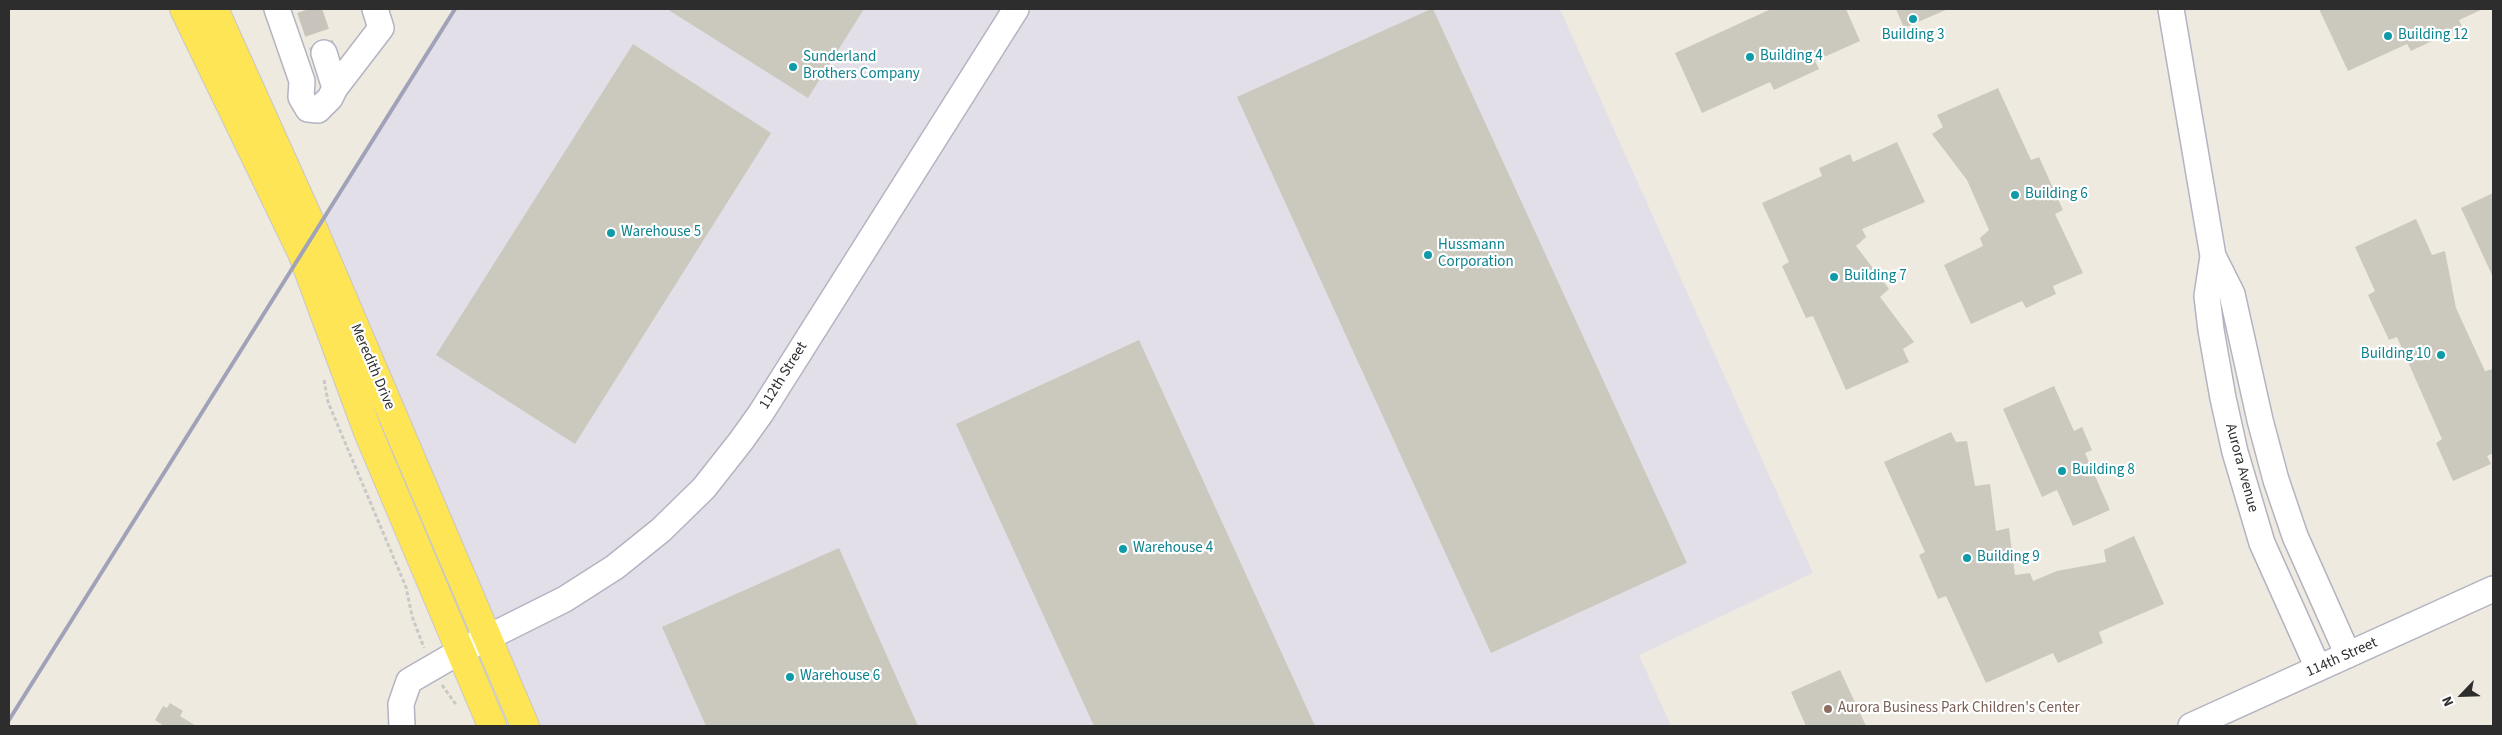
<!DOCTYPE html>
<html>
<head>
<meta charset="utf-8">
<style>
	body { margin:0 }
	#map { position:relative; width:2502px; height:735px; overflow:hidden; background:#efeadf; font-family:"Source Sans 3",sans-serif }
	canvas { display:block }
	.frame { position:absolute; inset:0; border:10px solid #2d2d2d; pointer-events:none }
	.north { position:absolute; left:2437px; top:670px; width:50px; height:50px; -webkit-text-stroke:4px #fff; paint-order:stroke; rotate:246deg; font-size:14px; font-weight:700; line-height:20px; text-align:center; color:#2d2d2d }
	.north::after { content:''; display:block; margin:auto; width:18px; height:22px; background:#2d2d2d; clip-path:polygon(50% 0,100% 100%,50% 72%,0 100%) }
</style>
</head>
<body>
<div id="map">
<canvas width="2502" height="735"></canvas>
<div class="frame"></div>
<div class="north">N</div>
</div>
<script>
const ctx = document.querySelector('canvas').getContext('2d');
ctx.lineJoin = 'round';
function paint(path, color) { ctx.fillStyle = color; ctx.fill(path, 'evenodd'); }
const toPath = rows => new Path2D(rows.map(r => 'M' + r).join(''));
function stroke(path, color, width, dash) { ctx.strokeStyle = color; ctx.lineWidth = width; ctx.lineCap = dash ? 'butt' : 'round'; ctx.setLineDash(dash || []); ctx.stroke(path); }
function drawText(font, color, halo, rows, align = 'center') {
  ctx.font = font + ' "Source Sans 3",sans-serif'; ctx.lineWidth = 4.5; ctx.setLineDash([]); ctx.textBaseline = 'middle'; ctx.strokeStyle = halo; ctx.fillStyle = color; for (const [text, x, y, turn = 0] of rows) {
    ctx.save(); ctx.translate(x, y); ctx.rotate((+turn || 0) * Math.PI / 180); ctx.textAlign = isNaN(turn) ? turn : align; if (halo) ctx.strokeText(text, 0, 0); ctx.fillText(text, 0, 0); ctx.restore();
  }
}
paint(toPath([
	[455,9,1560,9,1813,573,1639,655,1671,726,525,726,315,233]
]), '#e3dfe8');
paint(toPath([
	[667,9,864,9,808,98],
	[1431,9,1433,9,1687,563,1491,653,1237,97],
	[1771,9,1846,9,1860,41,1815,61,1819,69,1774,90,1770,82,1702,113,1675,53],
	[1896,9,1948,9,1904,28],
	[2319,9,2483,9,2459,20,2462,27,2411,51,2407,44,2348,71],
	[633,44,771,133,575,444,436,355],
	[1998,88,2031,160,2039,157,2063,210,2055,214,2083,273,2053,286,2056,294,2026,308,2022,301,1971,324,1944,265,1983,246,1980,238,1989,230,1967,180,1932,134,1943,127,1937,115],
	[1897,142,1925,202,1862,229,1866,237,1856,246,1889,289,1880,297,1914,342,1903,349,1909,362,1846,390,1813,316,1806,318,1782,266,1789,262,1762,203,1822,176,1819,168,1850,154,1853,162],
	[2493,193,2493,277,2461,208],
	[2416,219,2432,255,2445,251,2456,308,2485,371,2493,369,2493,453,2487,456,2491,464,2453,481,2436,443,2442,439,2397,337,2389,340,2368,295,2375,291,2355,247],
	[1139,340,1289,669,1315,726,1094,726,956,424],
	[2054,386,2074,431,2082,427,2092,450,2085,453,2110,510,2073,526,2057,490,2042,497,2003,409],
	[1951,432,1956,442,1967,441,1975,486,1990,484,1996,531,2009,528,2015,575,2030,573,2033,581,2057,571,2106,562,2104,550,2134,536,2164,604,2099,632,2103,643,2058,663,2053,653,1986,683,1946,596,1938,599,1919,555,1925,552,1884,462],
	[839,548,918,726,706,726,662,627],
	[1840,670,1866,726,1806,726,1791,692],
	[170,703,183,711,180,716,196,726,164,726,155,720,163,706,167,708]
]), '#cbc8bd');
stroke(toPath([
	[309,9,324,53]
]), '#c8c4bb', 25, [25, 12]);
const minor = toPath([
	[277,9,302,81,301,97,308,109,318,110,330,98,335,88,381,28,375,9],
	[2171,9,2213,256,2207,296,2211,330,2223,398,2235,452,2262,543,2318,668],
	[324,53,335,88],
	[2213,256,2232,294,2260,420,2276,480,2295,536,2348,655],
	[402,726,401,704,409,681,459,652,565,599,615,567,661,530,704,488,741,441,761,413,1016,9],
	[2191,726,2493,589]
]);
const major = toPath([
	[184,9,302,253,368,432,492,726],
	[214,9,315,233,525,726]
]);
stroke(minor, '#b3b3c2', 28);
stroke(major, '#c8c8c8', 30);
stroke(toPath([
	[324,380,328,402,406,587,412,616,424,648],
	[442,685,457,706]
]), '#c8c8c8', 3, [4, 2.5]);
stroke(minor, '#fff', 25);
stroke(major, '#fde556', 28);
stroke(toPath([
	[9,720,455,9]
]), '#a0a2b9', 4);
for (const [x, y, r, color] of [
	[1913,19,5,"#0f9aa8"],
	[2388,36,5,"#0f9aa8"],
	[1750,57,5,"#0f9aa8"],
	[793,67,5,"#0f9aa8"],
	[2015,195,5,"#0f9aa8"],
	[611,233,5,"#0f9aa8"],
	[1428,255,5,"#0f9aa8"],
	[1834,277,5,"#0f9aa8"],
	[2441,355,5,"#0f9aa8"],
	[2062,471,5,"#0f9aa8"],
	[1123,549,5,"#0f9aa8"],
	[1967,558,5,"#0f9aa8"],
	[790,677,5,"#0f9aa8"],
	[1828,709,5,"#8d6e63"]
]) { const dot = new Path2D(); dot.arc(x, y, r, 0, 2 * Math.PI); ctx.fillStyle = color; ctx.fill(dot); stroke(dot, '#fff', 2); }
drawText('15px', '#0d838f', '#fff', [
	["Building 3",1913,36,"center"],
	["Building 12",2398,36],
	["Building 4",1760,57],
	["Sunderland",803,58],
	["Brothers Company",803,75],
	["Building 6",2025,195],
	["Warehouse 5",621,233],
	["Hussmann",1438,246],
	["Corporation",1438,263],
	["Building 7",1844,277],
	["Building 10",2431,355,"right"],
	["Building 8",2072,471],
	["Warehouse 4",1133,549],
	["Building 9",1977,558],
	["Warehouse 6",800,677]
], 'left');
drawText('15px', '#2d2d2d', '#fff', [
	["Meredith Drive",372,367,67],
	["112th Street",784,376,-58],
	["Aurora Avenue",2241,468,75],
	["114th Street",2342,658,-24]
]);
drawText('15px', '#785e54', '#fff', [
	["Aurora Business Park Children's Center",1838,709]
], 'left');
</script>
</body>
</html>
